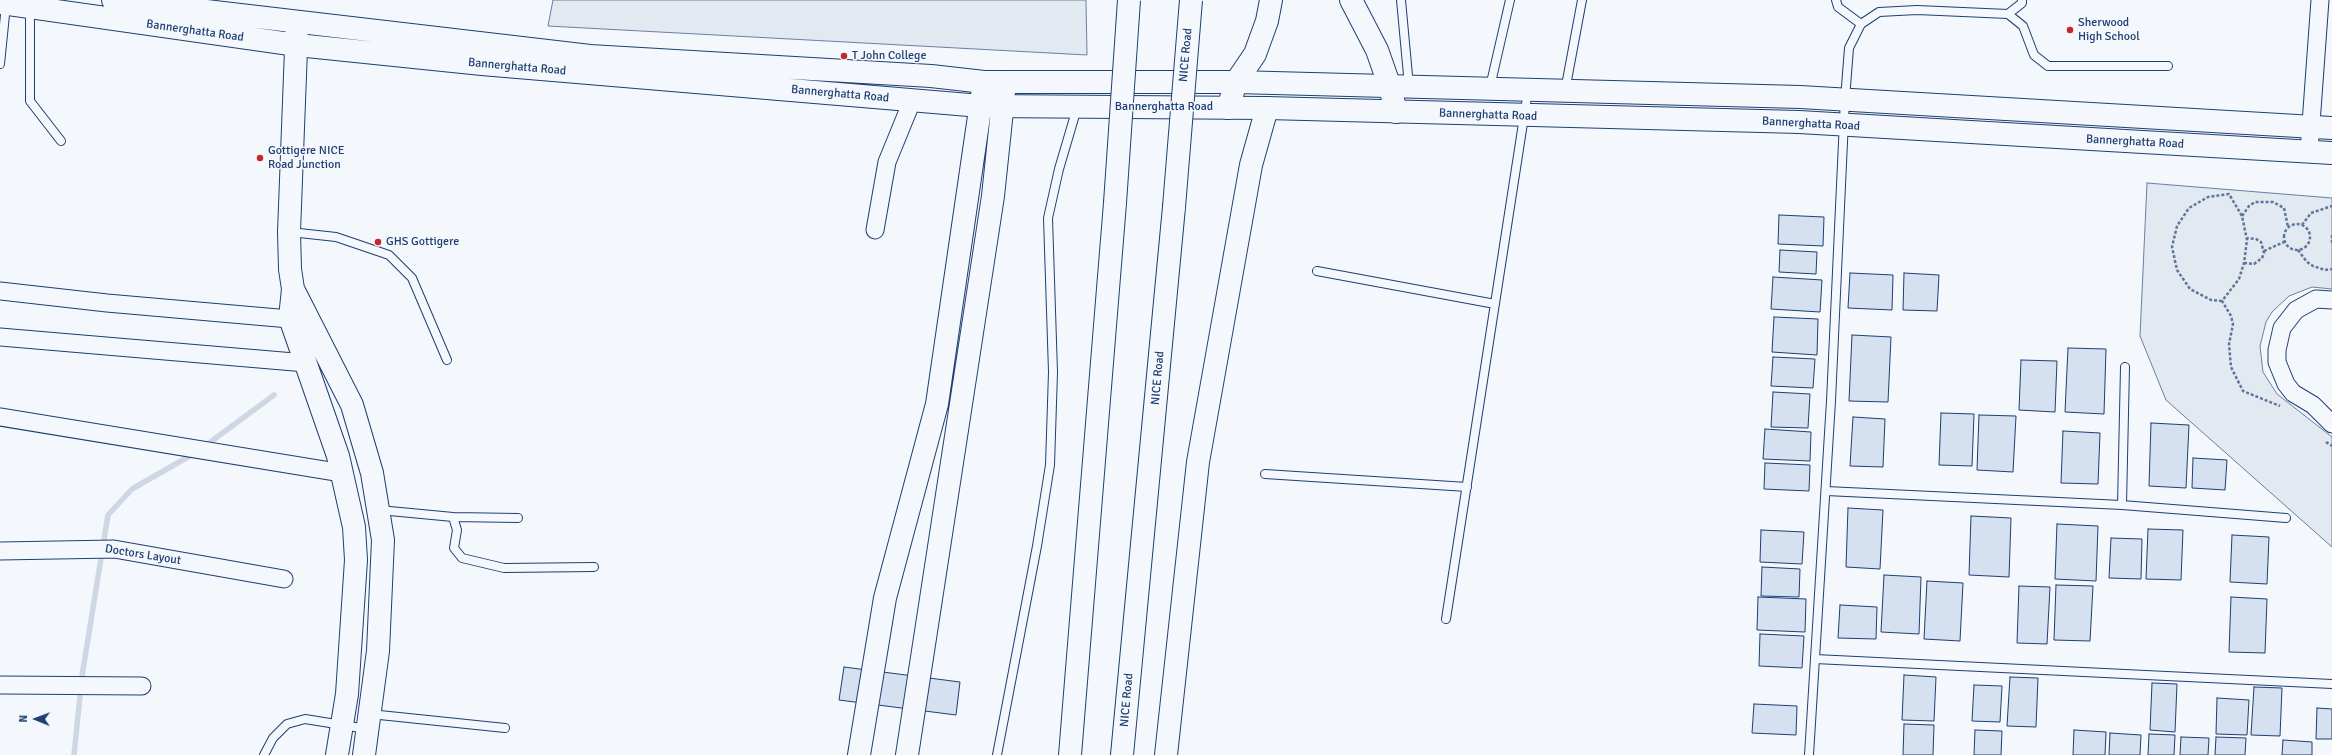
<!DOCTYPE html>
<html>
<head>
<meta charset="utf-8">
<style>
	body { margin:0 }
	#map { position:relative; width:2332px; height:755px; overflow:hidden; background:#f4f7fb; font-family:Signika,sans-serif }
	canvas { display:block }
	.north { position:absolute; left:16px; top:699px; width:40px; height:40px; -webkit-text-stroke:3px #f4f7fb; paint-order:stroke; rotate:271deg; font-size:11px; font-weight:700; line-height:16px; text-align:center; color:#1d3f73 }
	.north::after { content:''; display:block; margin:auto; width:14px; height:18px; background:#1d3f73; clip-path:polygon(50% 0,100% 100%,50% 72%,0 100%) }
</style>
</head>
<body>
<div id="map">
<canvas width="2332" height="755"></canvas>
<div class="north">N</div>
</div>
<script>
const ctx = document.querySelector('canvas').getContext('2d');
ctx.lineJoin = 'round';
function paint(path, color) { ctx.fillStyle = color; ctx.fill(path, 'evenodd'); }
const toPath = rows => new Path2D(rows.map(r => 'M' + r).join(''));
function stroke(path, color, width, dash) { ctx.strokeStyle = color; ctx.lineWidth = width; ctx.lineCap = dash ? 'butt' : 'round'; ctx.setLineDash(dash || []); ctx.stroke(path); }
function drawText(font, color, halo, rows, align = 'center') {
  ctx.font = font + ' Signika,sans-serif'; ctx.lineWidth = 3; ctx.setLineDash([]); ctx.textBaseline = 'middle'; ctx.strokeStyle = halo; ctx.fillStyle = color; for (const [text, x, y, turn = 0] of rows) {
    ctx.save(); ctx.translate(x, y); ctx.rotate((+turn || 0) * Math.PI / 180); ctx.textAlign = isNaN(turn) ? turn : align; if (halo) ctx.strokeText(text, 0, 0); ctx.fillText(text, 0, 0); ctx.restore();
  }
}
const green = toPath([
	[553,0,1086,0,1087,55,548,26,553,0],
	[2147,183,2332,198,2332,289,2312,287,2289,296,2272,312,2266,322,2260,346,2263,372,2277,394,2332,437,2332,547,2166,400,2140,336,2147,183]
]);
paint(green, '#e3e9f0');
stroke(green, '#687fa3', 1);
stroke(toPath([
	[205,446,274,395],
	[74,755,82,676,108,515,132,489,195,453]
]), '#cfd7e4', 5.5);
const building = toPath([
	[1779,215,1824,217,1823,246,1778,244,1779,215],
	[1780,250,1817,252,1816,274,1779,272,1780,250],
	[1850,273,1893,275,1892,310,1848,308,1850,273],
	[1904,273,1939,275,1937,311,1903,310,1904,273],
	[1773,277,1822,280,1820,312,1771,309,1773,277],
	[1774,317,1818,319,1817,355,1772,352,1774,317],
	[1852,335,1891,337,1888,402,1849,401,1852,335],
	[2068,348,2106,349,2104,414,2065,412,2068,348],
	[1773,357,1815,359,1813,388,1771,386,1773,357],
	[2021,360,2057,361,2055,412,2019,410,2021,360],
	[1773,392,1810,394,1808,428,1771,427,1773,392],
	[1941,413,1974,414,1972,466,1939,465,1941,413],
	[1979,415,2016,416,2013,472,1977,470,1979,415],
	[1853,417,1885,419,1883,467,1850,466,1853,417],
	[2151,423,2189,425,2186,488,2149,486,2151,423],
	[1765,429,1811,432,1810,461,1763,459,1765,429],
	[2063,431,2100,433,2098,484,2061,483,2063,431],
	[2193,458,2227,460,2225,490,2192,488,2193,458],
	[1765,463,1810,465,1809,491,1764,489,1765,463],
	[1848,508,1883,510,1880,569,1846,567,1848,508],
	[1971,516,2011,518,2009,577,1969,575,1971,516],
	[2057,524,2098,526,2096,581,2055,579,2057,524],
	[2148,529,2183,530,2181,580,2146,579,2148,529],
	[1761,530,1804,532,1802,564,1760,562,1761,530],
	[2232,535,2269,537,2267,584,2230,582,2232,535],
	[2111,538,2142,539,2141,579,2109,578,2111,538],
	[1762,567,1800,569,1799,597,1761,596,1762,567],
	[1884,575,1921,577,1919,634,1881,632,1884,575],
	[1927,581,1963,583,1960,641,1924,639,1927,581],
	[2056,585,2093,586,2090,641,2054,640,2056,585],
	[2019,586,2050,587,2047,644,2017,643,2019,586],
	[1758,597,1806,599,1805,632,1757,630,1758,597],
	[2231,597,2267,599,2265,653,2229,652,2231,597],
	[1840,605,1877,607,1876,639,1838,638,1840,605],
	[1760,634,1804,636,1802,668,1759,666,1760,634],
	[844,667,960,682,956,715,839,700,844,667],
	[1904,675,1936,677,1934,721,1902,720,1904,675],
	[2010,677,2038,678,2036,727,2007,726,2010,677],
	[2152,683,2177,684,2175,732,2150,730,2152,683],
	[1974,685,2002,686,2000,722,1972,721,1974,685],
	[2254,687,2282,688,2280,736,2251,735,2254,687],
	[2217,698,2249,700,2247,735,2216,734,2217,698],
	[1754,704,1797,706,1796,735,1752,733,1754,704],
	[2317,708,2332,709,2332,739,2316,739,2317,708],
	[1904,724,1934,725,1933,755,1903,755,1904,724],
	[1975,730,2002,731,2001,755,1974,755,1975,730],
	[2074,730,2106,732,2105,755,2073,755,2074,730],
	[2110,733,2141,735,2140,755,2109,755,2110,733],
	[2149,734,2175,735,2174,755,2148,755,2149,734],
	[2181,737,2209,738,2208,755,2180,755,2181,737],
	[2216,737,2246,738,2245,755,2215,755,2216,737],
	[2283,740,2312,742,2312,755,2282,755,2283,740]
]);
paint(building, '#d5e0f0');
stroke(building, '#1d3f73', 1);
const lane = toPath([
	[1401,0,1409,86],
	[1836,0,1838,7,1861,24],
	[30,8,30,101,61,141],
	[2008,14,2022,3,2022,0],
	[0,64,6,5],
	[1490,87,1510,0],
	[1565,91,1582,0],
	[290,232,336,237,389,255,412,278,447,360],
	[1317,271,1495,304],
	[1265,474,1467,487],
	[1826,491,2122,505,2286,518],
	[2122,505,2125,367],
	[379,510,453,517,457,530,454,548,462,558,504,568,594,567],
	[453,517,518,518],
	[1446,619,1528,91],
	[1815,659,2332,684],
	[370,714,505,728],
	[264,755,273,738,287,724,305,719,367,729],
	[997,755,1037,546,1050,465,1053,372,1048,218,1059,169,1077,108],
	[1809,755,1831,401,1845,99,1849,48,1861,24,1879,12,1917,10,2008,14,2023,26,2034,55,2048,66,2168,66]
]);
const street = toPath([
	[2309,151,2320,0],
	[875,230,887,162,912,101],
	[0,291,107,303,301,320],
	[2332,300,2316,299,2296,310,2282,328,2277,350,2277,362,2286,384,2293,393,2313,405,2332,424],
	[0,337,306,363],
	[0,417,342,473],
	[0,551,114,549,284,579],
	[0,685,142,686]
]);
const secondary = toPath([
	[297,23,289,232,290,269,293,289,290,318,338,456,354,527,356,560,347,694,337,755],
	[293,289,352,405,372,473,383,540,378,651,364,755],
	[1166,755,1198,462,1251,165,1267,108]
]);
const primary = toPath([
	[113,0,590,56,931,76,984,82,1236,82,1800,97,2332,128],
	[0,3,297,45,482,64,981,106,1267,108,1799,122,2332,153]
]);
const highway = toPath([
	[1351,0,1377,50,1390,87,1396,112],
	[1228,108,1236,82,1255,54,1267,21,1271,0],
	[859,755,885,598,937,404,984,82],
	[907,755,993,196,1005,82],
	[1070,755,1115,203],
	[1122,755,1174,207]
]);
stroke(lane, '#1d3f73', 10);
stroke(street, '#1d3f73', 19);
stroke(secondary, '#1d3f73', 24);
stroke(primary, '#1d3f73', 24);
stroke(highway, '#1d3f73', 24);
stroke(toPath([
	[2242,216,2249,206,2255,202,2273,202,2284,208,2288,227],
	'2284 237a13 13 0 1 1 26 0a13 13 0 1 1-26 0Z',
	[2302,225,2311,213,2332,206],
	[2332,235,2332,244],
	[2298,250,2307,262,2313,266,2325,270,2332,269],
	[2264,251,2284,242],
	[2244,263,2254,264,2262,258,2264,253,2261,242,2256,239,2247,238],
	[2222,301,2211,300,2190,289,2177,270,2172,247,2177,226,2189,208,2208,197,2229,194,2242,216,2247,240,2244,263,2239,279,2222,301,2231,316,2233,324,2229,344,2231,367,2243,391,2280,406],
	[2326,442,2332,446]
]), '#5e769c', 2.5, [3, 2]);
stroke(lane, '#f4f7fb', 8);
stroke(street, '#f4f7fb', 17);
stroke(secondary, '#f4f7fb', 22);
stroke(primary, '#f4f7fb', 22);
stroke(highway, '#f4f7fb', 22);
const highwayBridge = toPath([
	[1115,203,1129,0],
	[1174,207,1191,0]
]);
stroke(highwayBridge, '#1d3f73', 24, []);
stroke(highwayBridge, '#f4f7fb', 22);
for (const [x, y, r, color] of [
	[2070,30,4,"#c62828"],
	[844,56,4,"#c62828"],
	[260,158,4,"#c62828"],
	[378,242,4,"#c62828"]
]) { const dot = new Path2D(); dot.arc(x, y, r, 0, 2 * Math.PI); ctx.fillStyle = color; ctx.fill(dot); stroke(dot, '#f4f7fb', 1.5); }
drawText('12px', '#1d3f73', '#f4f7fb', [
	["Sherwood",2078,23],
	["High School",2078,37],
	["T John College",852,56],
	["Gottigere NICE",268,151],
	["Road Junction",268,165],
	["GHS Gottigere",386,242]
], 'left');
drawText('12px', '#1d3f73', '#f4f7fb', [
	["Bannerghatta Road",195,31,8],
	["NICE Road",1186,55,-85],
	["Bannerghatta Road",517,67,5],
	["Bannerghatta Road",840,94,5],
	["Bannerghatta Road",1164,107],
	["Bannerghatta Road",1488,115,2],
	["Bannerghatta Road",1811,124,3],
	["Bannerghatta Road",2135,142,3],
	["NICE Road",1158,378,-85],
	["Doctors Layout",143,555,9],
	["NICE Road",1127,700,-85]
]);
</script>
</body>
</html>
